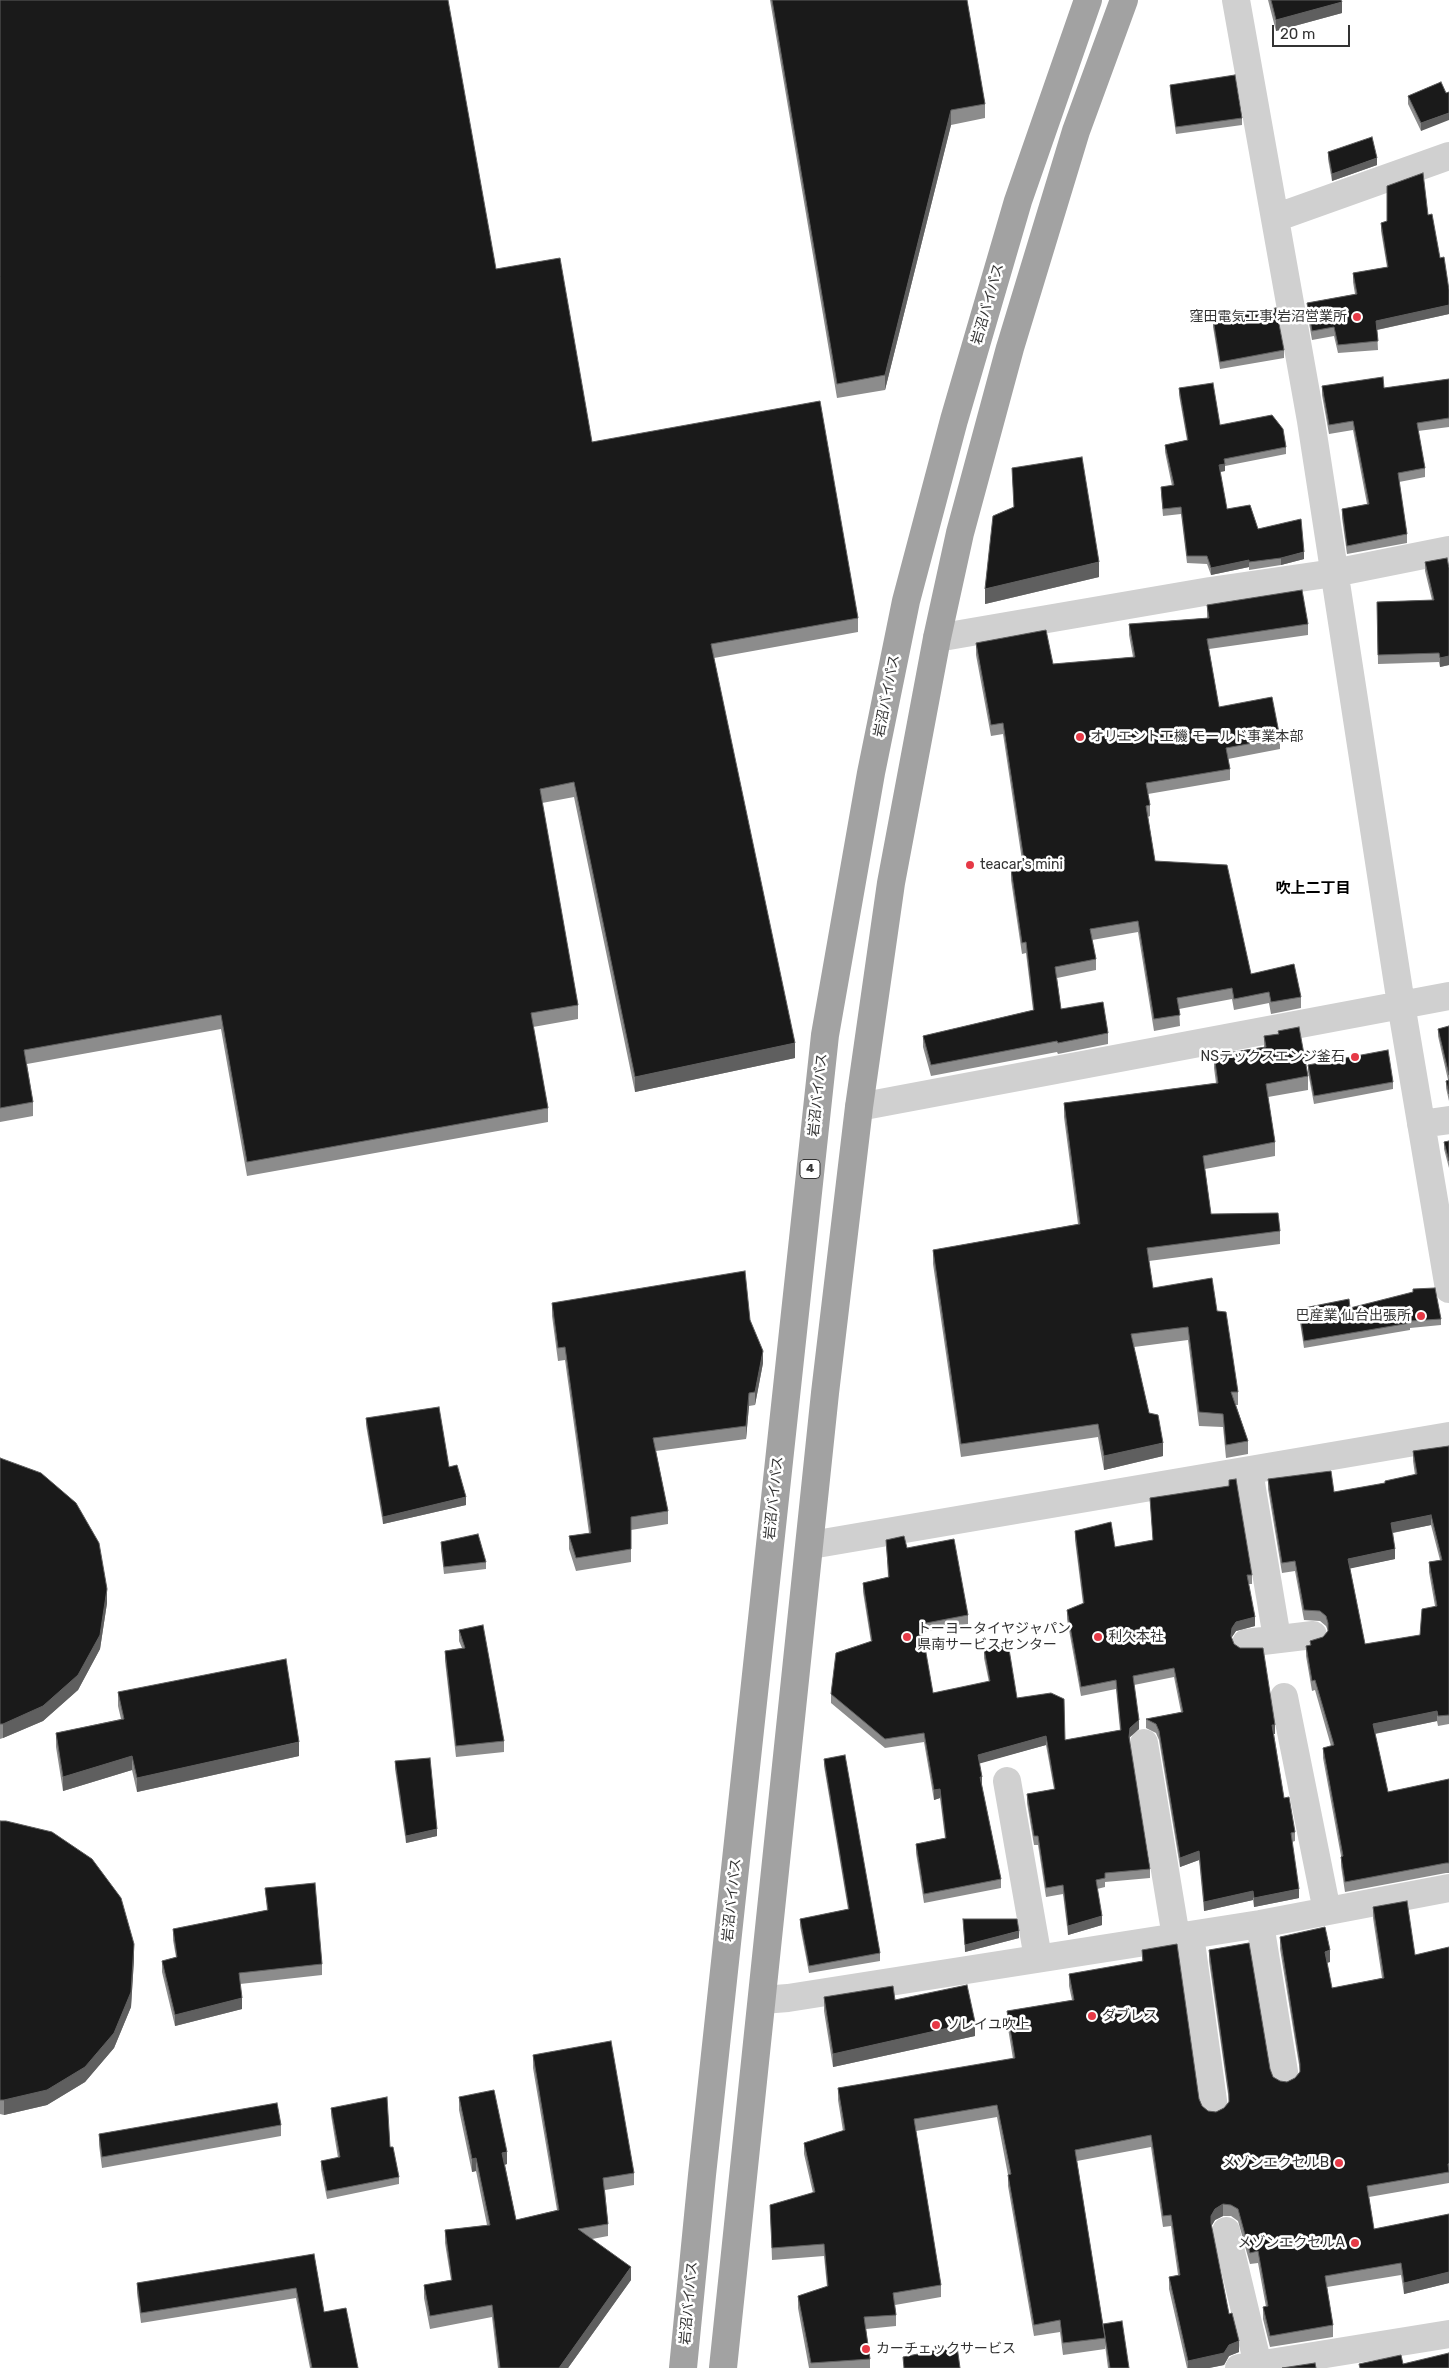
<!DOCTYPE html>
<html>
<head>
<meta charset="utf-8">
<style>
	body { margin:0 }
	#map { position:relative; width:1449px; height:2368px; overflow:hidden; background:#fff; font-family:Rubik,sans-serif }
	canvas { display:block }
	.scale { position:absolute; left:1272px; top:25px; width:78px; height:22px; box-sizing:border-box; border:2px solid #333; border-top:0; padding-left:6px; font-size:15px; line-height:18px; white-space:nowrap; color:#333; -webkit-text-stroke:4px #fff; paint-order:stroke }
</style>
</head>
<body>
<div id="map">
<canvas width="1449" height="2368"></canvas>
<div class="scale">20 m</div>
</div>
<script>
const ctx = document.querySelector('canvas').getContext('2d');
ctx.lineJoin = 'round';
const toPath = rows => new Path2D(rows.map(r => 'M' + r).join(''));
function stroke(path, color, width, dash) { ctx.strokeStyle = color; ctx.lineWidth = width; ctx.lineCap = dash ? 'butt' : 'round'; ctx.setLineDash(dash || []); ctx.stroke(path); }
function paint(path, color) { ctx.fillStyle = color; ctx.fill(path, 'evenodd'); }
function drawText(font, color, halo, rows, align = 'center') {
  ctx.font = font + ' Rubik,"Noto Sans JP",sans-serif'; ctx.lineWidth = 5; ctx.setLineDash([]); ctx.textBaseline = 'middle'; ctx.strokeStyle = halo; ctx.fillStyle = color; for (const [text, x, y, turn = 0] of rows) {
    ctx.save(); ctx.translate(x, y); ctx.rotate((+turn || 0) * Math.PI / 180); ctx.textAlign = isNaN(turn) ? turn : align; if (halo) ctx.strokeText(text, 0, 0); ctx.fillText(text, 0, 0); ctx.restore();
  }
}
stroke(toPath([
	[1236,0,1311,421,1401,1004,1449,1289],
	[1275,218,1449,156],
	[937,638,1210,591,1334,573,1449,550],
	[859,1107,1449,996],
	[1421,1124,1449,1120],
	[1249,1471,1277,1638],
	[811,1545,1449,1436],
	[1246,1643,1313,1635],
	[1284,1697,1327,1911],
	[1144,1743,1176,1937],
	[1007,1781,1038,1958],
	[1260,1924,1285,2078],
	[1190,1935,1214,2108],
	[762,2000,788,1998,1260,1924,1449,1888],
	[1226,2231,1258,2365],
	[1239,2368,1449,2334]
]), '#d0d0d0', 28);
stroke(toPath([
	[683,2368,702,2175,825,1035,871,773,906,601,954,420,1018,201,1088,0],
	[723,2368,825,1393,859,1107,891,883,937,638,960,533,1010,348,1076,131,1124,0]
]), '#a2a2a2', 28);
paint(toPath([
	[0,0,496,269,592,442,858,618,858,632,714,658,795,1058,635,1092,574,797,542,803,578,1005,578,1019,533,1027,548,1108,548,1122,247,1176,221,1029,27,1064,33,1102,33,1116,0,1122],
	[770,0,967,0,985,104,985,118,951,125,885,390,837,398],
	[1268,0,1341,0,1342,13,1276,31],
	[1441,82,1421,131,1408,104,1408,96],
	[1170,85,1242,118,1242,125,1176,134,1170,93],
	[1328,152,1377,165,1332,181,1328,159],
	[1428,215,1449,290,1449,314,1377,330,1378,350,1338,353,1334,336,1312,340,1307,312,1307,303,1355,294,1353,282,1353,273,1387,267,1381,231,1381,223],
	[1213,319,1284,350,1284,358,1220,369,1213,327],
	[1449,379,1449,427,1418,431,1425,468,1425,477,1399,482,1407,534,1407,543,1347,554,1342,518,1342,509,1367,504,1353,430,1329,434,1322,395,1322,386,1384,388],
	[1179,388,1220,425,1286,447,1286,454,1225,466,1225,471,1220,472,1227,509,1304,559,1281,565,1249,570,1249,567,1211,575,1207,564,1187,563,1181,514,1163,516,1161,494,1161,487,1172,486,1165,452,1165,445,1187,440,1179,395],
	[1012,468,1099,577,985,604,1014,507],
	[1425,562,1449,568,1449,665,1440,667,1439,662,1378,664,1377,602,1432,600,1425,571],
	[1207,605,1308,624,1308,635,1209,649,1219,707,1280,738,1280,749,1228,759,1230,769,1230,780,1148,794,1150,805,1150,816,1148,817,1155,861,1251,974,1301,997,1301,1008,1271,1014,1269,1003,1234,1010,1232,999,1179,1009,1180,1026,1154,1031,1138,932,1092,940,1096,959,1096,970,1057,978,1061,1009,1108,1033,1108,1044,1058,1054,1057,1052,931,1076,923,1047,923,1036,1033,1010,1026,953,1022,954,1011,880,1011,869,1023,867,1003,734,991,736,976,655,976,643,1053,664,1133,657,1129,635,1129,624,1207,618],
	[1449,1026,1449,1101,1446,1088,1446,1081,1448,1080,1438,1036,1438,1029],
	[1278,1031,1308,1076,1308,1090,1268,1097,1275,1142,1275,1156,1205,1169,1211,1214,1280,1231,1280,1244,1149,1261,1153,1288,1217,1311,1238,1392,1238,1405,1236,1405,1248,1441,1248,1454,1226,1458,1223,1427,1199,1426,1188,1340,1134,1347,1149,1413,1163,1456,1104,1470,1098,1437,961,1457,933,1264,933,1250,1078,1224,1064,1117,1064,1103,1216,1083,1214,1068,1214,1055,1264,1047,1264,1036,1278,1034],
	[1308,1065,1393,1082,1393,1089,1314,1104,1308,1072],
	[1449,1141,1449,1168,1444,1149,1444,1142],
	[552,1303,750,1320,763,1363,755,1405,749,1406,746,1439,656,1451,668,1511,668,1524,631,1530,631,1562,576,1571,569,1549,569,1536,589,1533,565,1360,558,1361,552,1316],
	[1350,1308,1441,1319,1441,1325,1410,1328,1410,1330,1304,1348,1299,1316,1299,1309],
	[366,1418,449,1467,466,1505,383,1524,366,1425],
	[1449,1446,1449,1724,1438,1726,1437,1721,1375,1734,1388,1792,1449,1779,1449,1873,1446,1873,1345,1892,1341,1866,1341,1856,1323,1758,1323,1748,1331,1746,1315,1690,1312,1691,1306,1656,1306,1646,1310,1645,1310,1641,1323,1637,1328,1631,1326,1626,1320,1621,1304,1620,1295,1571,1282,1573,1268,1489,1268,1479,1334,1492,1385,1483,1415,1475,1413,1461,1413,1451],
	[1431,1525,1440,1560,1429,1562,1429,1572,1435,1606,1420,1635,1365,1644,1350,1568,1395,1559,1393,1533],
	[0,1458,107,1603,100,1649,78,1690,43,1721,3,1738,0,1739],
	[1229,1480,1252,1575,1252,1584,1248,1584,1255,1626,1236,1631,1231,1638,1275,1734,1274,1734,1284,1798,1295,1832,1295,1841,1292,1842,1299,1898,1254,1907,1253,1900,1204,1911,1199,1860,1180,1867,1159,1740,1156,1733,1146,1728,1146,1719,1181,1712,1174,1677,1134,1685,1139,1729,1130,1737,1129,1740,1150,1869,1150,1878,1105,1882,1105,1887,1097,1889,1102,1925,1068,1935,1063,1894,1046,1897,1038,1845,1034,1845,1027,1803,1027,1794,1054,1789,1046,1745,979,1763,982,1786,1001,1879,1001,1888,924,1903,916,1853,916,1844,945,1838,940,1798,934,1800,924,1742,885,1748,831,1703,831,1694,871,1642,863,1592,863,1583,888,1577,886,1540,907,1548,968,1615,968,1624,922,1632,933,1693,989,1682,984,1658,984,1649,1017,1698,1065,1740,1120,1730,1116,1689,1081,1696,1067,1619,1067,1610,1083,1604,1075,1540,1075,1531,1115,1547,1153,1540,1150,1498,1229,1486],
	[441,1542,486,1562,486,1569,444,1574,441,1549],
	[459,1630,504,1741,504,1752,456,1757,445,1661,445,1651,462,1648,459,1641],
	[118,1692,299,1756,137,1792,132,1770,63,1791,56,1747,56,1733,121,1719,118,1706],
	[824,1759,880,1953,880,1961,809,1973,800,1926,800,1919,848,1909,824,1766],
	[395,1761,437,1836,406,1843,395,1769],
	[0,1821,134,1959,131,2007,114,2048,85,2082,47,2105,4,2115,0,2114],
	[265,1888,322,1964,322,1975,240,1984,242,2009,175,2026,162,1972,162,1961,176,1957,173,1940,173,1929,267,1910],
	[1373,1907,1415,1955,1449,1947,1449,2183,1369,2197,1374,2229,1449,2214,1449,2283,1404,2294,1401,2275,1327,2287,1333,2325,1333,2337,1270,2347,1263,2319,1263,2307,1266,2307,1258,2263,1250,2264,1238,2221,1231,2216,1223,2216,1215,2220,1211,2226,1229,2314,1239,2352,1229,2356,1224,2365,1209,2368,1187,2368,1169,2289,1169,2277,1178,2275,1171,2226,1163,2227,1151,2147,1077,2161,1103,2325,1129,2368,1108,2368,1105,2345,1105,2349,1063,2355,1060,2332,1034,2336,1008,2186,1008,2175,997,2117,916,2131,941,2285,941,2297,895,2305,896,2315,896,2326,866,2329,870,2359,870,2368,809,2368,798,2308,798,2296,827,2287,824,2256,772,2260,770,2205,813,2193,804,2154,804,2143,843,2131,838,2100,838,2088,1013,2059,1007,2022,1007,2011,1072,2000,1069,1986,1069,1974,1142,1962,1142,1950,1202,2106,1208,2111,1216,2112,1224,2108,1229,2101,1209,1961,1209,1950,1273,2077,1280,2081,1287,2082,1295,2078,1300,2071,1280,1949,1280,1937,1330,1962,1327,1963,1332,1988,1382,1978,1373,1918],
	[963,1919,1019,1938,965,1952],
	[824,1997,895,2000,975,2036,833,2067,824,2011],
	[533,2055,634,2173,634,2185,605,2190,608,2224,608,2236,592,2239,631,2280,568,2368,498,2368,492,2317,430,2329,424,2298,424,2285,451,2280,445,2243,445,2230,487,2225,476,2171,472,2172,459,2110,459,2097,507,2164,505,2165,516,2220,557,2210,533,2068],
	[331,2108,390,2147,399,2177,399,2184,327,2199,321,2169,321,2161,338,2158,331,2115],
	[281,2125,281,2136,102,2168,99,2145,99,2134],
	[314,2254,324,2312,358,2368,310,2368,296,2298,141,2323,137,2293,137,2283]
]), '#8c8c8c');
paint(toPath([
	[1342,2,1342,13,1276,31,1276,20],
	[951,110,951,125,885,390,885,375],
	[1449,113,1449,120,1421,131,1421,123],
	[1377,158,1377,165,1332,181,1332,174],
	[1449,305,1449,314,1376,330,1376,321],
	[1225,464,1225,471,1219,472,1219,465],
	[1304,552,1304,559,1281,565,1281,558],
	[1249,560,1249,567,1211,575,1211,568],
	[1099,562,1099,577,985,604,985,589],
	[1449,656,1449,665,1440,667,1440,658],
	[795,1043,795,1058,635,1092,635,1077],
	[763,1351,763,1363,755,1405,755,1392],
	[749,1393,749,1406,746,1439,746,1426],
	[1163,1443,1163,1456,1104,1470,1104,1456],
	[466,1497,466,1505,383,1524,383,1517],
	[1431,1515,1431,1525,1391,1533,1391,1523],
	[1395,1549,1395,1559,1348,1569,1348,1559],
	[107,1589,107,1603,100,1649,78,1690,43,1721,3,1738,3,1724],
	[1255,1617,1255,1626,1236,1631,1232,1637,1231,1645,1232,1628,1236,1622],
	[1437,1711,1437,1721,1373,1734,1373,1724],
	[1139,1720,1139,1729,1130,1737,1129,1746,1130,1728],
	[1272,1725,1275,1725,1275,1734,1272,1734],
	[1046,1736,1046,1745,978,1764,978,1755],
	[299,1742,299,1756,137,1792,137,1778],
	[132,1756,132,1770,63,1791,63,1777],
	[980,1777,982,1777,982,1786,980,1786],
	[940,1789,940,1798,934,1800,934,1790],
	[437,1829,437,1836,406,1843,406,1836],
	[1199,1851,1199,1860,1180,1867,1180,1858],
	[1299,1889,1299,1898,1254,1907,1254,1898],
	[1253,1891,1253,1900,1204,1911,1204,1902],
	[1102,1916,1102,1925,1068,1935,1068,1926],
	[1019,1931,1019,1938,965,1952,965,1945],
	[134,1944,134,1959,131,2007,114,2048,85,2082,47,2105,4,2115,4,2100],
	[1330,1950,1330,1962,1325,1963,1325,1952],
	[242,1998,242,2009,175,2026,175,2015],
	[975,2022,975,2036,833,2067,833,2054],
	[507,2152,507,2164,502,2165,502,2153],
	[476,2158,476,2171,472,2172,472,2159],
	[1223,2204,1223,2216,1215,2220,1211,2227,1211,2216,1215,2209],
	[631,2267,631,2280,568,2368,559,2368],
	[1449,2272,1449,2283,1404,2294,1404,2283],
	[1239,2341,1239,2352,1229,2356,1224,2365,1209,2368,1188,2368,1188,2361]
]), '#5f5f5f');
const building = toPath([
	[0,0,448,0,496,269,560,258,592,442,820,401,858,618,711,644,795,1043,635,1077,574,782,540,789,578,1005,531,1013,548,1108,247,1162,221,1015,24,1050,33,1102,0,1108,0,0],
	[772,0,967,0,985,104,951,110,885,375,837,384,772,0],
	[1271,0,1341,0,1342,2,1276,20,1271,0],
	[1235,75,1242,118,1176,127,1170,85,1235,75],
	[1441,82,1446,93,1449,92,1449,113,1421,123,1408,96,1441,82],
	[1372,137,1377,158,1332,174,1328,152,1372,137],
	[1423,173,1428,215,1432,214,1440,258,1444,257,1449,290,1449,305,1376,321,1378,341,1338,345,1334,327,1312,331,1307,303,1357,294,1353,273,1388,267,1381,223,1387,221,1387,186,1423,173],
	[1276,308,1284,350,1220,362,1213,319,1276,308],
	[1383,377,1384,388,1449,379,1449,418,1417,423,1425,468,1398,473,1407,534,1347,546,1342,509,1369,504,1353,421,1329,425,1322,386,1383,377],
	[1213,383,1220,425,1272,415,1283,429,1286,447,1224,459,1225,464,1219,465,1227,509,1250,505,1258,529,1301,519,1304,552,1281,558,1249,562,1249,560,1211,568,1207,556,1187,556,1181,507,1163,509,1161,487,1174,485,1165,445,1188,440,1179,388,1213,383],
	[1082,457,1099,562,985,589,993,516,1014,507,1012,468,1082,457],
	[1447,558,1449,568,1449,656,1440,658,1439,653,1378,655,1377,602,1434,600,1425,562,1447,558],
	[1302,590,1308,624,1207,639,1219,707,1272,697,1280,738,1226,748,1230,769,1146,783,1150,805,1146,806,1155,861,1227,865,1251,974,1294,964,1301,997,1271,1002,1269,992,1234,999,1232,988,1177,998,1180,1015,1154,1019,1138,921,1090,929,1096,959,1055,967,1061,1009,1103,1002,1108,1033,1058,1043,1057,1041,931,1065,923,1036,1034,1010,1026,942,1022,943,1011,869,1025,867,1003,723,991,725,976,643,1046,630,1053,664,1135,657,1129,624,1209,618,1207,605,1302,590],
	[1449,1026,1449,1075,1438,1029,1449,1026],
	[1299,1027,1308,1076,1266,1084,1275,1142,1203,1156,1211,1214,1278,1213,1280,1231,1147,1248,1153,1288,1212,1278,1217,1311,1226,1312,1238,1392,1231,1392,1248,1441,1226,1445,1223,1414,1199,1412,1188,1327,1131,1334,1149,1413,1158,1415,1163,1443,1104,1456,1098,1424,961,1444,933,1250,1080,1224,1064,1103,1218,1083,1214,1055,1266,1047,1264,1036,1279,1034,1278,1031,1299,1027],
	[1388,1050,1393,1082,1314,1096,1308,1065,1388,1050],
	[1449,1080,1449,1094,1446,1081,1449,1080],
	[1449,1141,1449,1161,1444,1142,1449,1141],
	[745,1271,750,1320,763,1351,755,1392,749,1393,746,1426,653,1438,668,1511,631,1517,631,1549,576,1558,569,1536,591,1533,565,1347,558,1348,552,1303,745,1271],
	[1435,1288,1441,1319,1409,1321,1410,1323,1304,1341,1299,1309,1349,1299,1350,1308,1413,1292,1413,1289,1435,1288],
	[439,1407,449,1467,457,1465,466,1497,383,1517,366,1418,439,1407],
	[1449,1446,1449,1715,1438,1716,1437,1711,1373,1724,1388,1792,1449,1779,1449,1863,1446,1863,1345,1882,1341,1857,1343,1856,1323,1748,1334,1745,1315,1680,1312,1681,1306,1646,1311,1645,1310,1641,1323,1637,1328,1631,1328,1623,1326,1616,1320,1611,1304,1610,1295,1561,1282,1563,1268,1479,1331,1471,1334,1492,1385,1483,1385,1481,1417,1474,1413,1451,1449,1446],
	[1431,1515,1442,1560,1429,1562,1437,1606,1422,1609,1420,1635,1365,1644,1348,1559,1395,1549,1391,1523,1431,1515],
	[0,1458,41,1473,76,1503,99,1543,107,1589,100,1635,78,1675,43,1706,3,1724,0,1724,0,1458],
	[1236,1479,1252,1575,1247,1575,1255,1617,1236,1622,1232,1628,1231,1636,1234,1644,1240,1648,1263,1648,1275,1725,1272,1725,1284,1798,1289,1797,1295,1832,1291,1833,1299,1889,1254,1898,1253,1891,1204,1902,1199,1851,1180,1858,1159,1731,1156,1724,1146,1719,1183,1712,1174,1668,1133,1676,1139,1720,1130,1728,1129,1737,1150,1869,1105,1873,1105,1878,1096,1880,1102,1916,1068,1926,1063,1885,1046,1888,1038,1836,1034,1836,1027,1794,1055,1789,1046,1736,978,1755,982,1777,980,1777,1001,1879,924,1894,916,1844,946,1838,940,1789,934,1790,924,1733,885,1739,831,1694,836,1653,872,1641,863,1583,889,1577,886,1540,904,1536,907,1548,954,1539,968,1615,921,1624,933,1693,990,1681,984,1649,1008,1643,1017,1698,1051,1693,1064,1699,1065,1740,1121,1730,1116,1680,1081,1687,1067,1610,1084,1603,1075,1531,1111,1522,1115,1547,1153,1540,1150,1498,1229,1486,1229,1480,1236,1479],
	[478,1534,486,1562,444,1567,441,1542,478,1534],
	[483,1625,504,1741,456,1746,445,1651,465,1648,459,1630,483,1625],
	[286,1659,299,1742,137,1778,132,1756,63,1777,56,1733,124,1719,118,1692,286,1659],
	[845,1755,880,1953,809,1966,800,1919,849,1909,824,1759,845,1755],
	[430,1758,437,1829,406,1836,395,1761,430,1758],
	[0,1821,6,1821,52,1832,92,1859,121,1898,134,1944,131,1992,114,2033,85,2067,47,2090,4,2100,0,2100,0,1821],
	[315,1883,322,1964,239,1973,242,1998,175,2015,162,1961,177,1957,173,1929,268,1910,265,1888,315,1883],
	[1407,1901,1415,1955,1449,1947,1449,2163,1448,2164,1449,2172,1367,2186,1374,2229,1449,2214,1449,2272,1404,2283,1401,2263,1325,2276,1333,2325,1270,2336,1263,2307,1268,2306,1258,2251,1250,2253,1238,2209,1231,2205,1223,2204,1215,2209,1211,2216,1211,2223,1229,2314,1232,2313,1239,2341,1229,2345,1224,2353,1188,2361,1169,2277,1180,2275,1171,2215,1163,2216,1151,2135,1075,2150,1105,2338,1063,2343,1060,2320,1034,2325,1008,2175,1011,2174,997,2105,914,2119,941,2285,893,2293,896,2315,864,2317,870,2359,811,2363,798,2296,828,2286,824,2244,772,2248,770,2205,815,2192,804,2143,845,2130,838,2088,1015,2058,1007,2011,1074,2000,1069,1974,1143,1961,1142,1950,1177,1944,1199,2099,1202,2106,1208,2111,1216,2112,1224,2108,1229,2102,1229,2094,1209,1950,1249,1943,1270,2069,1273,2077,1280,2081,1287,2082,1295,2078,1300,2072,1300,2064,1280,1937,1325,1927,1330,1950,1325,1952,1332,1988,1384,1978,1373,1907,1407,1901],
	[963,1919,1017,1919,1019,1931,965,1945,963,1919],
	[967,1985,975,2022,833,2054,824,1997,893,1986,895,2000,967,1985],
	[611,2041,634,2173,603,2178,608,2224,578,2229,631,2267,559,2368,500,2368,492,2305,430,2316,424,2285,452,2280,445,2230,490,2225,476,2158,472,2159,459,2097,494,2090,507,2152,502,2153,516,2220,559,2210,533,2055,611,2041],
	[387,2097,390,2147,393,2147,399,2177,327,2191,321,2161,340,2157,331,2108,387,2097],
	[277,2103,281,2125,102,2157,99,2134,277,2103],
	[314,2254,324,2312,346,2308,358,2368,312,2368,296,2288,141,2313,137,2283,314,2254],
	[1122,2321,1129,2368,1110,2368,1103,2324,1122,2321],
	[957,2346,960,2368,904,2368,903,2357,957,2346],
	[1449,2353,1449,2368,1360,2368,1359,2364,1401,2355,1403,2364,1449,2353],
	[1315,2363,1316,2368,1282,2368,1315,2363]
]);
paint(building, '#1a1a1a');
stroke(building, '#5f5f5f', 1);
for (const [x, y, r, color] of [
	[1357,317,5,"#e63946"],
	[1080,737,5,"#e63946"],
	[970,865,5,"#e63946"],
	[1355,1057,5,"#e63946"],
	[1421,1316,5,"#e63946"],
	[907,1637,5,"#e63946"],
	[1098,1637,5,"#e63946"],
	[1092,2016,5,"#e63946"],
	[936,2025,5,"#e63946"],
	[1339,2163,5,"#e63946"],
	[1355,2243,5,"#e63946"],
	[866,2349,5,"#e63946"]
]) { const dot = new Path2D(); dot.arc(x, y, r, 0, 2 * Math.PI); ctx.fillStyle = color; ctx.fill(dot); stroke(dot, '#fff', 2); }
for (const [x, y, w] of [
	[810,1169,20]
]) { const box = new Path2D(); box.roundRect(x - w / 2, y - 9.5, w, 19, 4); ctx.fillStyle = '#fff'; ctx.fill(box); stroke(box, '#333', 1); }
drawText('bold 12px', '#333', null, [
	["4",810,1169]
]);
drawText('14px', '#333', '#fff', [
	["岩沼バイパス",988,304,-74],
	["岩沼バイパス",887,696,-79],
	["岩沼バイパス",818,1095,-84],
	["岩沼バイパス",774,1498,-84],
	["岩沼バイパス",732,1900,-84],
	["岩沼バイパス",689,2303,-85]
]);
drawText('14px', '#333', '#fff', [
	["窪田電気工事 岩沼営業所",1347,317,"right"],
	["オリエント工機 モールド事業本部",1090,737],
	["teacar's mini",980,865],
	["NSテックスエンジ釜石",1345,1057,"right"],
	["巴産業 仙台出張所",1411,1316,"right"],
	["トーヨータイヤジャパン",917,1629],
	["県南サービスセンター",917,1645],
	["利久本社",1108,1637],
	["ダブレス",1102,2016],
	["ソレイユ吹上",946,2025],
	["メゾンエクセルB",1329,2163,"right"],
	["メゾンエクセルA",1345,2243,"right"],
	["カーチェックサービス",876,2349]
], 'left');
drawText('bold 15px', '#000', '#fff', [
	["吹上二丁目",1313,889]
]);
</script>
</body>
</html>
